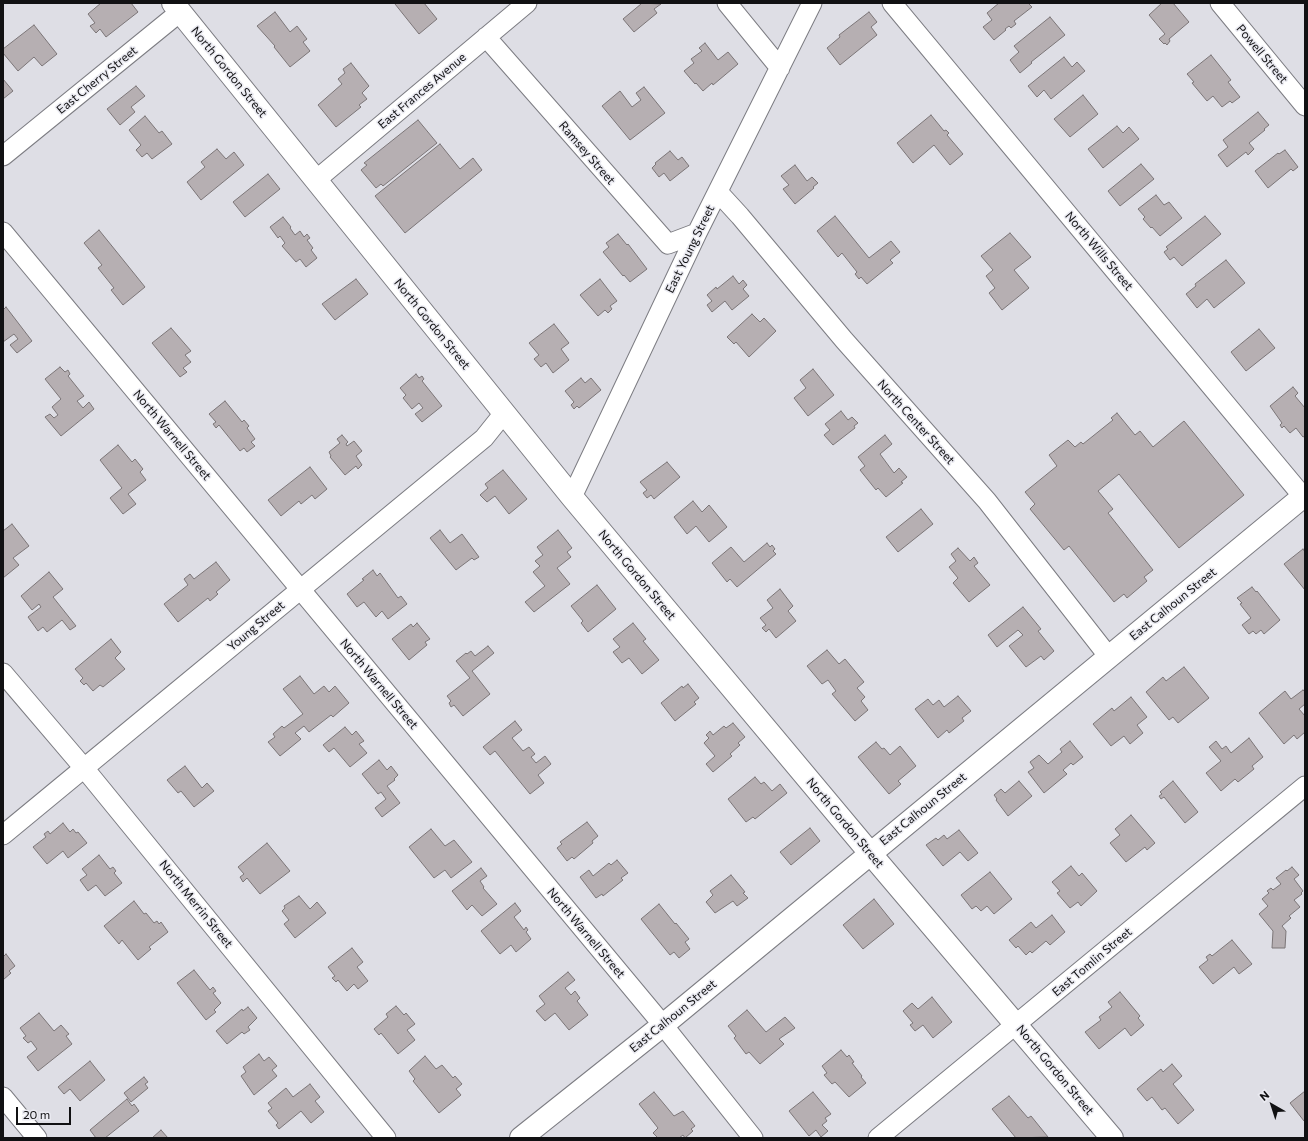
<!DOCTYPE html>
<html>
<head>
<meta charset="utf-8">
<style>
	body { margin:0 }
	#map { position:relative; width:1308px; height:1141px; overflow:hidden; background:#dedee5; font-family:Commissioner,sans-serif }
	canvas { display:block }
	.frame { position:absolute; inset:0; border:4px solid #111113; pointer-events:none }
	.north { position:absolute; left:1252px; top:1085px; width:40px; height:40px; -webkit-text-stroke:3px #ebebf2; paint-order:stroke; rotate:321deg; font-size:11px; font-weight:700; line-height:16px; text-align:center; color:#111113 }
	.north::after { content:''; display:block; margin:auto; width:14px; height:18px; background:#111113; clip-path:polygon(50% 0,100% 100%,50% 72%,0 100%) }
	.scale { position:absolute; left:16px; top:1107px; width:55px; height:18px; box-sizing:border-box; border:2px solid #111113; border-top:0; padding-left:5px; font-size:12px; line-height:14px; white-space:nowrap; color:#111113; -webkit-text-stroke:3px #ebebf2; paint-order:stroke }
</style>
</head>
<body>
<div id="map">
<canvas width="1308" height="1141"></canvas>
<div class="frame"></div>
<div class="north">N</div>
<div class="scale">20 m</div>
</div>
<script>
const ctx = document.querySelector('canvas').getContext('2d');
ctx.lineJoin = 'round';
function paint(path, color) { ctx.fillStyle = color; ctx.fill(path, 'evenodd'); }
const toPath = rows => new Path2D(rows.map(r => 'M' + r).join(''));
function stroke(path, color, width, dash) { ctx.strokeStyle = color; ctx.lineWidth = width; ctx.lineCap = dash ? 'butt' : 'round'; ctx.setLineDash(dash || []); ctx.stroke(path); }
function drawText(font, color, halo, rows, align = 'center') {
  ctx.font = font + ' Commissioner,sans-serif'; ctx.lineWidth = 3; ctx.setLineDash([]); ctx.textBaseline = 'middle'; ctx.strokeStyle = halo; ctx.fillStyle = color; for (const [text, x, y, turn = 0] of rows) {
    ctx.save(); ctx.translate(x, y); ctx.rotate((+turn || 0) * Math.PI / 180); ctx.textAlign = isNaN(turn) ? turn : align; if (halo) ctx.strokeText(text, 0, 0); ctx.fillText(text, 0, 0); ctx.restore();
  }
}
const building = toPath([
	[101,3,131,3,138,12,106,37,100,29,96,33,90,26,95,23,88,14,101,3],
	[396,3,424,3,437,19,419,34,395,4,396,3],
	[641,3,661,4,654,9,657,13,634,32,623,19,641,4,641,3],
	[999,3,1028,3,1032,7,1014,21,1016,24,1011,28,1009,26,1005,29,1006,30,994,40,983,27,992,20,987,13,999,3],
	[1162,3,1173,3,1189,22,1169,39,1170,41,1167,45,1165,43,1164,44,1159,39,1165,34,1149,15,1162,3],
	[275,12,290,32,297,26,307,39,303,42,310,51,290,67,274,47,275,46,257,26,275,12],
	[869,12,877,22,871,27,877,35,840,65,827,48,840,37,839,35,869,12],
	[1050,17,1065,35,1031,62,1032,63,1020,73,1010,60,1019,52,1014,46,1050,17],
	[34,25,57,54,42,66,34,57,18,71,3,53,3,49,34,25],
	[705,43,718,60,728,52,738,64,713,85,712,83,703,91,696,83,695,84,684,71,694,63,691,59,702,51,699,48,705,43],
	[1211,55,1231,80,1228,82,1240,97,1232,103,1230,101,1222,107,1213,96,1207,101,1192,83,1194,82,1187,74,1211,55],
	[1064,57,1072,67,1077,62,1085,71,1051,99,1044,90,1037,97,1028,86,1064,57],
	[351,63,369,86,362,93,367,99,359,105,361,107,336,127,318,105,342,84,338,79,345,73,343,69,351,63],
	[3,79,13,91,3,99,3,79],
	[136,86,145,96,131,107,135,112,120,125,107,109,136,86],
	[644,87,665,113,630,140,602,106,620,91,632,107,641,100,636,93,644,87],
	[1083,95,1098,114,1070,137,1054,119,1083,95],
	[1258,112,1269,125,1264,129,1265,130,1249,143,1254,149,1248,155,1246,152,1227,167,1218,155,1228,147,1223,140,1258,112],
	[931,115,944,131,946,130,949,133,947,135,963,154,950,165,934,145,913,163,897,143,931,115],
	[145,116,159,133,162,131,172,144,152,159,147,153,142,157,136,150,141,145,129,130,145,116],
	[418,120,437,143,383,186,381,184,376,188,361,170,367,165,364,163,418,120],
	[1117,126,1123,133,1129,127,1139,139,1103,168,1088,149,1117,126],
	[440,144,460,169,473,158,482,170,405,233,375,196,440,144],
	[217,149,226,159,234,152,244,165,201,200,187,182,205,167,201,162,217,149],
	[1285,150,1298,167,1293,171,1291,169,1268,188,1255,171,1278,153,1279,154,1285,150],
	[670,151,678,160,682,157,689,166,670,181,664,173,659,177,652,168,656,164,655,163,670,151],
	[1141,164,1154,179,1120,206,1108,191,1141,164],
	[795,165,807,181,812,177,818,183,813,187,814,188,795,204,783,189,789,185,781,176,795,165],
	[268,174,280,189,245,217,233,202,268,174],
	[1156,195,1164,205,1169,202,1182,218,1160,236,1152,227,1151,228,1143,219,1145,217,1138,209,1156,195],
	[835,216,869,258,891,241,900,252,890,260,893,263,867,284,861,277,859,279,855,274,857,272,842,253,838,257,817,231,835,216],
	[1205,216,1221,234,1182,266,1174,257,1170,260,1164,252,1168,249,1166,247,1205,216],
	[283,217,291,227,290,228,295,235,300,231,304,237,307,234,310,238,307,240,313,248,311,250,317,258,306,267,300,259,296,262,282,246,285,243,280,236,278,238,270,227,283,217],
	[99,230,145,287,123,305,111,290,114,288,98,268,102,265,84,243,99,230],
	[1010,233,1031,257,1014,270,1029,288,1002,310,989,293,995,288,986,276,993,270,981,256,1010,233],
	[618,234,627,245,628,244,647,269,630,282,624,275,623,276,603,252,609,247,606,243,618,234],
	[1226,260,1245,283,1214,308,1207,299,1197,308,1186,294,1196,286,1195,284,1226,260],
	[733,276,739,284,743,280,747,285,743,289,749,296,732,310,725,301,712,312,707,305,712,301,707,295,716,287,717,289,733,276],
	[356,279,368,294,335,320,322,304,356,279],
	[600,279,617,301,610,306,612,309,608,313,605,310,598,316,580,295,600,279],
	[6,307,32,341,17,353,10,345,18,339,14,334,3,342,3,310,6,307],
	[752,314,760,322,764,318,776,331,749,357,736,342,734,344,727,337,752,314],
	[554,324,569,343,561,349,569,360,553,373,546,363,541,367,534,359,539,355,529,343,554,324],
	[171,328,191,351,185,355,191,362,183,368,187,372,180,377,152,343,171,328],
	[1259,329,1275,348,1246,371,1231,352,1259,329],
	[60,367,65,372,68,370,70,374,68,376,84,396,77,401,83,408,89,402,94,409,61,436,45,417,50,414,54,418,58,415,52,407,61,399,45,379,60,367],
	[813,369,834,395,808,416,794,398,806,388,800,380,813,369],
	[416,374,419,378,422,376,424,379,422,381,442,406,422,422,415,414,423,408,419,403,412,409,403,398,406,395,400,388,416,374],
	[581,378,585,383,591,378,601,390,579,408,577,406,574,409,571,405,574,402,565,391,581,378],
	[1293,387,1298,393,1295,396,1305,408,1305,436,1303,437,1296,428,1290,433,1284,426,1282,428,1280,425,1282,423,1270,406,1293,387],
	[225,401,242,422,244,420,249,426,247,428,255,439,251,442,255,446,247,452,244,448,240,451,219,425,216,428,213,424,216,422,209,414,225,401],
	[841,411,848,420,852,417,858,423,854,426,855,428,833,445,824,435,830,430,825,424,841,411],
	[1117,413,1135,435,1140,431,1153,447,1184,421,1244,495,1179,548,1119,474,1098,491,1113,509,1108,513,1153,570,1144,577,1147,581,1127,598,1124,594,1114,602,1069,546,1064,550,1030,509,1035,504,1025,492,1057,466,1049,455,1068,440,1075,447,1081,442,1083,444,1113,420,1111,418,1117,413],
	[342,435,348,442,346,444,347,446,354,441,362,451,356,456,362,465,358,469,356,466,345,475,330,457,331,456,329,452,340,443,337,439,342,435],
	[885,435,892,444,880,454,894,473,899,468,907,477,901,482,903,483,886,497,878,488,876,490,860,470,865,466,858,457,885,435],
	[118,445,132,462,135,459,143,469,140,472,146,480,128,494,136,504,123,514,110,498,122,488,100,460,118,445],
	[667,462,680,477,654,499,651,495,647,498,643,493,647,490,640,482,667,462],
	[310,467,327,489,315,499,312,495,301,504,299,501,281,516,268,500,310,467],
	[503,470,527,499,509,514,495,496,487,502,480,495,488,488,485,484,503,470],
	[693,501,702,512,709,505,727,527,709,542,696,526,687,534,674,517,693,501],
	[921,509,933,524,898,552,886,537,921,509],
	[12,524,29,546,13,558,19,565,3,578,3,531,12,524],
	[440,530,450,543,462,534,479,557,474,560,472,558,456,570,430,538,440,530],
	[558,530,572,548,567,552,571,557,557,568,570,584,534,612,525,602,545,586,533,572,540,566,535,561,543,555,537,547,558,530],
	[767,543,770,547,772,545,775,549,773,551,776,554,737,587,730,579,727,582,712,563,731,547,744,562,767,543],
	[958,548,970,561,974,557,978,563,974,566,990,585,969,602,953,583,958,578,949,567,956,561,951,554,958,548],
	[1303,549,1305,552,1305,590,1284,564,1303,549],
	[216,562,230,580,216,592,218,594,210,601,208,598,178,622,164,604,188,585,184,579,190,574,194,579,216,562],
	[373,570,377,576,380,573,398,598,401,596,407,604,388,619,382,611,376,617,364,602,357,607,347,594,364,580,362,579,373,570],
	[49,572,63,589,53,597,76,626,70,630,62,620,47,632,43,627,38,631,28,617,41,607,39,604,32,610,21,596,49,572],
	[597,585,616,609,588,632,581,623,583,621,571,606,597,585],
	[1252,587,1256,592,1257,591,1280,620,1264,634,1261,630,1256,634,1253,631,1249,634,1242,625,1251,618,1240,604,1242,603,1237,598,1252,587],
	[780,589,793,606,788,611,796,621,776,638,769,629,766,632,762,628,766,625,760,618,773,608,767,600,780,589],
	[1023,607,1041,629,1038,631,1054,651,1044,660,1041,656,1026,667,1009,646,1023,635,1018,630,997,647,988,635,1023,607],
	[417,623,430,639,425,642,427,645,409,660,392,639,411,624,413,627,417,623],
	[633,623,646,639,643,641,659,660,642,674,629,658,622,663,613,652,620,647,613,639,633,623],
	[111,639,121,652,115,658,125,669,103,687,100,685,93,691,86,683,84,685,80,681,83,678,75,669,111,639],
	[488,646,494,653,472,671,490,694,463,716,454,705,451,707,449,703,451,701,447,696,470,678,456,661,466,653,467,654,471,651,475,656,488,646],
	[827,650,839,664,845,659,864,682,857,688,865,697,861,701,868,710,855,721,832,694,836,691,828,680,822,684,807,666,827,650],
	[1184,667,1209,698,1178,723,1173,717,1169,720,1146,692,1163,677,1166,681,1184,667],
	[300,676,314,694,324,686,329,692,335,686,349,703,333,717,331,715,309,732,304,726,295,733,301,739,280,756,268,742,275,737,273,734,282,726,284,728,303,714,283,689,300,676],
	[688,684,699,698,694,702,696,704,675,721,661,703,682,686,683,688,688,684],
	[1303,690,1305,692,1305,704,1299,709,1305,716,1305,732,1297,739,1294,735,1284,744,1259,713,1285,691,1291,699,1303,690],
	[958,696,971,711,962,718,964,721,949,733,947,730,938,738,915,709,928,699,933,705,939,700,944,707,958,696],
	[1131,697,1147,717,1137,725,1143,733,1130,744,1124,736,1111,746,1093,724,1112,708,1114,711,1131,697],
	[515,721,522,730,512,738,523,751,529,747,535,754,531,757,536,763,545,756,551,764,538,775,544,783,530,794,495,751,490,755,483,747,515,721],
	[733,723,745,737,738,743,740,745,730,754,732,756,713,772,706,764,715,756,704,743,709,738,706,735,710,731,713,735,724,726,726,728,733,723],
	[345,727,352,735,356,731,364,741,359,744,367,753,350,767,334,748,329,752,323,745,345,727],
	[1249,738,1263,757,1252,766,1254,769,1238,782,1235,779,1221,791,1206,773,1221,761,1209,747,1216,741,1222,749,1226,746,1231,753,1249,738],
	[1070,741,1083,757,1073,765,1071,763,1063,770,1067,774,1044,793,1028,772,1034,768,1030,762,1039,755,1048,764,1062,752,1060,749,1070,741],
	[876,742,882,749,884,748,890,755,900,746,916,766,898,781,901,784,889,794,858,757,876,742],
	[379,760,387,770,391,766,398,775,394,779,395,780,387,786,400,803,382,817,375,808,386,799,381,792,378,794,362,774,379,760],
	[185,766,202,788,207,783,214,791,194,807,181,791,178,793,167,780,185,766],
	[755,777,761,784,764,782,772,791,780,784,787,793,755,819,753,817,746,822,728,799,755,777],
	[1019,781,1032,796,1008,816,996,800,997,799,994,795,1001,789,1005,793,1019,781],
	[1173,781,1198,812,1185,823,1164,797,1161,799,1159,796,1162,794,1160,792,1173,781],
	[1131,815,1155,843,1147,850,1145,847,1126,862,1110,843,1120,835,1115,829,1131,815],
	[587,822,598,836,592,841,593,843,574,859,572,857,567,861,557,848,562,844,560,842,587,822],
	[63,823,70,832,73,829,76,833,78,832,87,843,68,858,63,851,47,864,33,847,46,837,44,834,48,831,50,834,63,823],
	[810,828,820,841,791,865,780,852,810,828],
	[431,829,445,846,454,840,472,862,451,878,445,870,434,878,409,847,431,829],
	[959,830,978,853,968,861,960,852,943,866,926,845,936,838,938,840,944,835,947,839,959,830],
	[267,843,290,871,260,894,247,878,243,882,240,877,244,874,238,867,267,843],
	[99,855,110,869,113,867,116,871,114,873,122,883,105,896,96,885,88,891,80,880,87,875,82,869,99,855],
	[617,860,628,873,621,878,623,880,603,896,602,894,596,898,580,877,589,870,593,876,609,863,611,865,617,860],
	[1071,866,1079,876,1082,873,1097,891,1081,906,1078,902,1070,908,1057,893,1060,891,1052,882,1071,866],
	[1292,867,1299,875,1294,879,1303,891,1301,893,1302,894,1294,900,1300,907,1289,916,1291,918,1282,926,1286,931,1285,948,1272,948,1273,931,1259,914,1268,906,1262,899,1269,893,1267,891,1271,888,1273,890,1281,884,1276,878,1286,870,1287,871,1292,867],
	[481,868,487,876,480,881,484,887,483,888,497,904,482,916,472,905,467,910,452,891,481,868],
	[990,872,1012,899,994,914,987,906,981,911,976,906,972,909,961,895,990,872],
	[731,875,745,892,743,893,748,898,737,906,733,901,715,913,706,902,713,895,710,891,731,875],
	[299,896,310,909,317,902,326,913,295,938,284,924,289,920,282,911,285,908,284,906,299,896],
	[874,899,894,924,863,949,843,925,874,899],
	[134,901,144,914,146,913,154,923,157,921,159,924,161,922,168,932,149,947,151,949,138,960,122,940,119,944,104,926,134,901],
	[515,903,521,911,514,917,524,930,526,927,528,930,526,932,531,939,516,952,511,945,500,954,481,931,515,903],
	[659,904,675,924,676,923,689,939,685,942,690,949,679,958,674,952,670,955,641,919,659,904],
	[1052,915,1065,932,1050,945,1046,941,1032,953,1030,951,1026,955,1018,946,1016,948,1009,940,1031,922,1036,928,1052,915],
	[1232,940,1252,964,1239,974,1234,967,1213,984,1199,967,1208,960,1206,957,1210,954,1212,956,1232,940],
	[352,948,363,962,357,967,368,981,358,989,354,984,347,991,338,980,336,982,332,978,335,976,328,967,352,948],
	[6,954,15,966,9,971,11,973,3,980,3,957,6,954],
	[194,970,210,990,213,987,216,991,213,993,221,1003,214,1010,216,1012,206,1020,177,983,194,970],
	[568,972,575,980,565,988,571,995,575,991,580,998,577,1001,588,1015,569,1030,555,1013,545,1021,536,1011,545,1004,539,996,568,972],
	[1120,992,1140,1016,1138,1018,1144,1025,1131,1036,1125,1028,1099,1049,1085,1032,1101,1020,1099,1017,1112,1007,1108,1002,1120,992],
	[932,997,952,1022,933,1038,923,1025,915,1031,910,1025,913,1023,903,1011,912,1003,918,1009,932,997],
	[396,1006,404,1015,406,1013,415,1024,407,1030,415,1040,398,1054,381,1033,379,1035,374,1029,388,1017,386,1014,396,1006],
	[248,1007,257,1018,248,1027,250,1030,244,1034,242,1032,227,1044,216,1031,242,1009,243,1011,248,1007],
	[747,1010,766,1032,785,1017,795,1028,779,1039,784,1044,760,1064,749,1052,746,1054,734,1038,736,1036,728,1026,747,1010],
	[39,1013,54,1031,61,1025,69,1034,66,1036,72,1044,38,1071,27,1057,37,1049,31,1041,28,1043,23,1038,26,1036,20,1028,39,1013],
	[841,1050,847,1057,849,1055,854,1062,852,1063,862,1076,861,1077,866,1083,849,1097,835,1082,832,1084,824,1075,827,1073,822,1066,841,1050],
	[259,1054,264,1061,269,1057,277,1066,272,1070,277,1076,254,1095,241,1076,246,1072,243,1067,259,1054],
	[425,1056,436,1069,442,1065,453,1078,455,1076,462,1084,456,1089,461,1095,439,1113,413,1081,415,1079,409,1071,425,1056],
	[90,1061,105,1080,80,1101,70,1089,64,1094,58,1087,90,1061],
	[1172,1064,1182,1076,1173,1084,1194,1110,1178,1124,1165,1108,1162,1110,1152,1097,1147,1101,1137,1089,1161,1069,1163,1072,1172,1064],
	[144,1077,148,1082,145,1084,148,1088,131,1102,124,1093,144,1077],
	[310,1084,320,1097,315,1101,324,1112,311,1123,301,1111,279,1129,276,1125,278,1123,268,1111,272,1108,268,1103,286,1088,293,1097,310,1084],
	[1305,1091,1305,1121,1304,1121,1290,1103,1305,1091],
	[654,1092,674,1116,683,1111,695,1126,691,1129,693,1131,685,1138,683,1135,679,1138,658,1138,653,1133,658,1128,639,1104,654,1092],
	[813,1092,831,1114,825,1118,827,1121,822,1125,828,1131,821,1137,816,1130,809,1136,789,1111,813,1092],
	[1009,1096,1028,1118,1031,1116,1048,1137,1016,1138,992,1109,1009,1096],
	[127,1099,132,1106,134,1104,139,1111,105,1138,96,1138,90,1130,127,1099],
	[161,1130,168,1138,152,1138,161,1130]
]);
paint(building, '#b6afb2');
stroke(building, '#7b7577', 1);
const street = toPath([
	[727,3,780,68],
	[892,3,1305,499],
	[1220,3,1305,106],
	[486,37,668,244,697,233],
	[3,156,180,12],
	[316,180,527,3],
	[718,192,740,216,844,340,987,501,1109,657],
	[3,232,663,1025,753,1138],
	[572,497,697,233,812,3],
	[3,673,84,768,386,1138],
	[3,835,484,438,504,413],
	[3,1097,37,1138],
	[878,1138,1305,786]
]);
const secondary = toPath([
	[173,3,572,497,870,853,1112,1138],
	[521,1138,663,1025,1305,495]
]);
stroke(street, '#7c7c82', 21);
stroke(secondary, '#7c7c82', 24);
stroke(street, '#fff', 19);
stroke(secondary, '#fff', 22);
drawText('12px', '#111113', '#ebebf2', [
	["Powell Street",1262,54,50],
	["North Gordon Street",229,72,51],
	["East Cherry Street",97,80,-39],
	["East Frances Avenue",422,91,-40],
	["Ramsey Street",587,153,49],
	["East Young Street",690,249,-64],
	["North Wills Street",1099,251,50],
	["North Gordon Street",432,324,51],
	["North Center Street",916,422,48],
	["North Warnell Street",172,435,50],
	["North Gordon Street",637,575,50],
	["East Calhoun Street",1173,604,-39],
	["Young Street",256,626,-40],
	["North Warnell Street",379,684,50],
	["East Calhoun Street",923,809,-39],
	["North Gordon Street",845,823,50],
	["North Merrin Street",196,904,51],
	["North Warnell Street",586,933,50],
	["East Tomlin Street",1092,962,-40],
	["East Calhoun Street",673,1016,-39],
	["North Gordon Street",1055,1070,50]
]);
</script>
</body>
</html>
